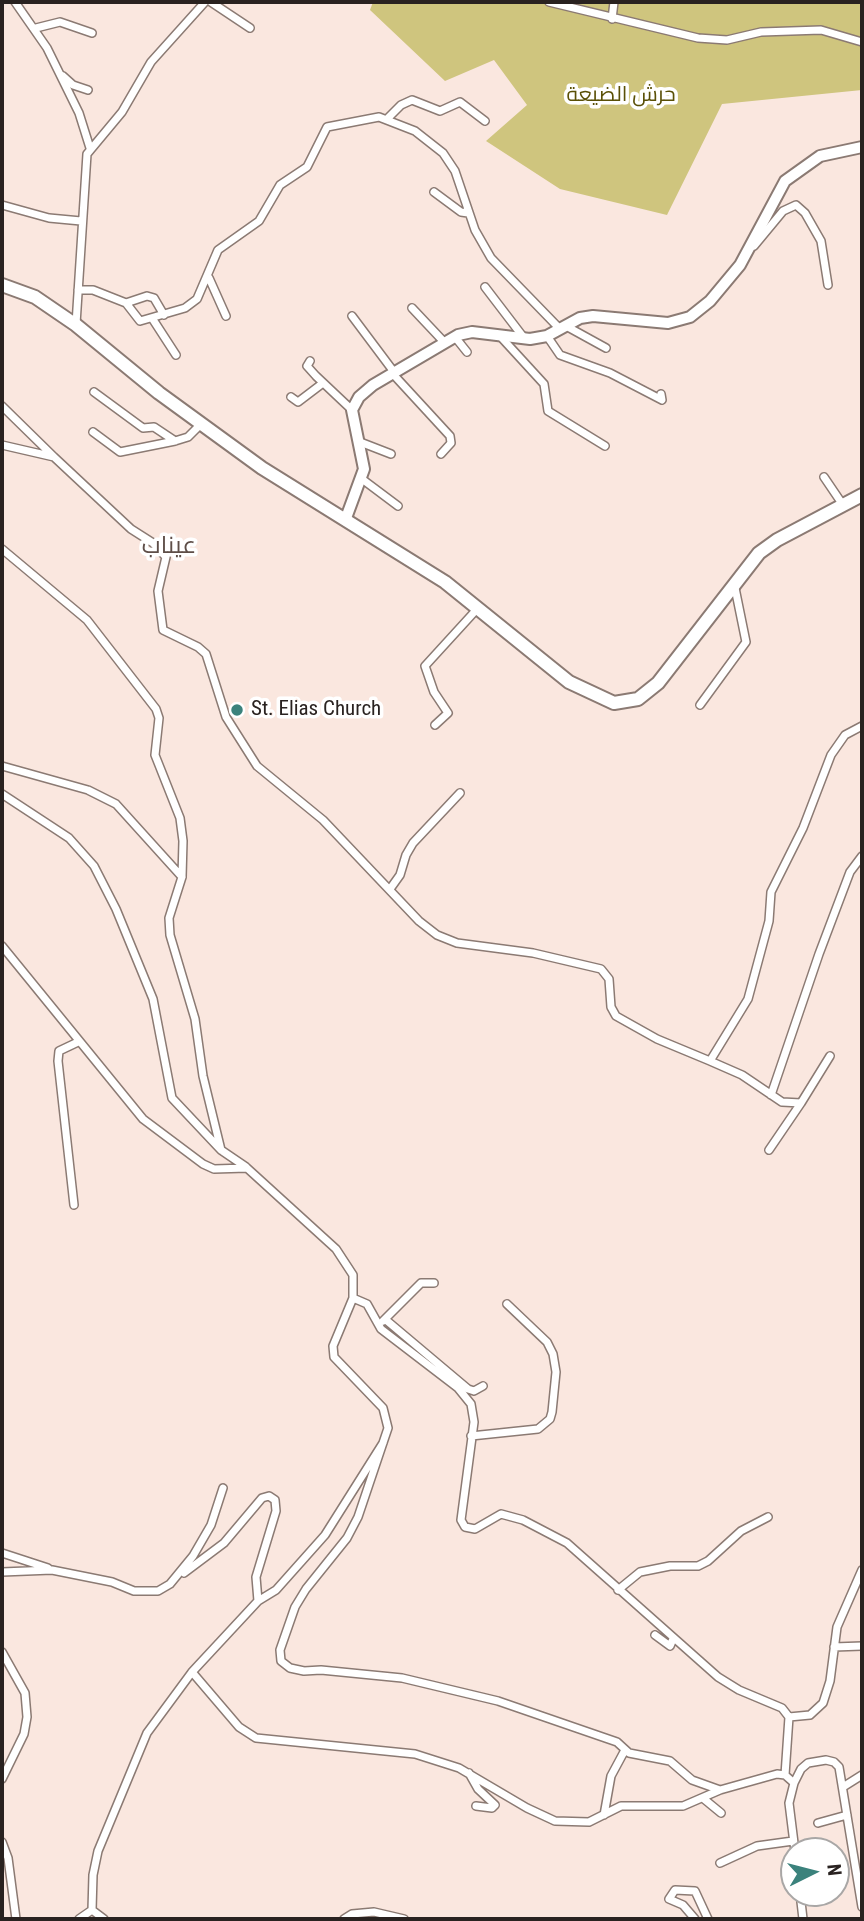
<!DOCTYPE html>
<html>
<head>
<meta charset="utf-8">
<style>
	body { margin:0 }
	#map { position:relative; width:864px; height:1921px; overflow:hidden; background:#fae7df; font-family:"Roboto Condensed",sans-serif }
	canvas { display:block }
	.frame { position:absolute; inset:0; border:4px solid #292220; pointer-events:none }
	.north { position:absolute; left:780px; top:1837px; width:70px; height:70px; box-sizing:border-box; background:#fff; border:2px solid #a9a7a6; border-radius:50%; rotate:84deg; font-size:19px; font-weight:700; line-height:28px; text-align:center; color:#292220 }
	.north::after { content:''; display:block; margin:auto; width:24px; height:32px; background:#3b827c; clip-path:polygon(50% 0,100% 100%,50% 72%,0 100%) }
</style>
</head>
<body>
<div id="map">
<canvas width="864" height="1921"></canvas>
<div class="frame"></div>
<div class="north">N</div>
</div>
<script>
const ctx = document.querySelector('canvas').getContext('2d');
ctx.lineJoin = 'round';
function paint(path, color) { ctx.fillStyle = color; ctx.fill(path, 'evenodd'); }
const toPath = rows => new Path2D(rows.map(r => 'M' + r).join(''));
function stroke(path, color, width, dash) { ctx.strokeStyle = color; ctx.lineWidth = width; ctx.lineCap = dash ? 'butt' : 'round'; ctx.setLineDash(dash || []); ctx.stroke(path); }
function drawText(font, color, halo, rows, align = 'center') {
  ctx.font = font + ' "Roboto Condensed",Cairo,sans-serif'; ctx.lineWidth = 7; ctx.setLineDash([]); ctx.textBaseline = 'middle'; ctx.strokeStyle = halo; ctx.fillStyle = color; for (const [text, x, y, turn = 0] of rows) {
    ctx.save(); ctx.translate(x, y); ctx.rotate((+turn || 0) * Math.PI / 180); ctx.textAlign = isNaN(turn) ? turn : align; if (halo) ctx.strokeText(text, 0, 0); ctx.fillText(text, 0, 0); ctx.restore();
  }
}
paint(toPath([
	[373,2,862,2,862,90,722,104,667,215,560,189,486,141,527,105,494,60,445,81,370,10]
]), '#cfc57e');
const street = toPath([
	[15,2,47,48,79,113,90,148],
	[211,2,250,28],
	[549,2,698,38,727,40,761,32,821,30,862,42],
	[612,19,614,2],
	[36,28,60,22,92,33],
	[63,76,73,85,88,90],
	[387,119,401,105,412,100,440,111,460,102,485,121],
	[434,192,461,212,468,213],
	[2,205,49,218,81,221],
	[754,246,783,211,796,205,805,213,821,241,828,285],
	[209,278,226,316],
	[485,287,524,338],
	[78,290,93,290,126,303,140,321,185,308,197,299,218,250,259,221,280,185,307,167,327,127,379,117,415,131,443,153,455,171,475,230,491,258,559,328],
	[126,303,147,296,154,298,164,315],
	[412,308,445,343],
	[352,316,394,372],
	[152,318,176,355],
	[76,324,87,154,122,112,151,62,205,2],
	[566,326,606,348],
	[500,336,544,384,548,411,605,446],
	[547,336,560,355,610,373,662,400,661,394],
	[455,337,467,352],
	[310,361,307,366,316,376,352,410],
	[392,373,450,436,451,443,441,454],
	[94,392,143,428,154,427,175,441,188,437,201,424],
	[291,397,298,402,323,383],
	[2,406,54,457,2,445],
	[93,432,120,452,175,441],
	[360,442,391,454],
	[54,457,131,529,153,543,166,557,158,591,163,630,198,647,206,654,226,717,257,766,323,820,419,921,437,935,457,943,533,953,601,969,609,979,611,1007,616,1016,657,1039,710,1061],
	[824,477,843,505],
	[362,479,398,506],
	[2,549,87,620,156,709,159,718,155,755,180,818,183,841,182,877,169,918,170,935,195,1019,203,1076,221,1150,246,1167],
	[700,705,746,642,734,583],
	[435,725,448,713,434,692,425,666,478,608],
	[2,766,88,790,116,804,182,877],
	[2,794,69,838,94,866,116,909,153,999,172,1098,221,1150],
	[390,889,400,875,406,855,413,843,460,793],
	[2,946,143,1119,203,1164,214,1169,247,1168,336,1249,353,1275,353,1298,333,1346,334,1357,383,1408,388,1428,358,1517,347,1538,306,1589,295,1607,280,1650,281,1661,290,1668,304,1671,321,1670,402,1678,498,1701,617,1742,629,1753,670,1761,692,1780,720,1790],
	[830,1056,801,1103,782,1102,742,1075,710,1061,748,999,769,921,771,892,803,828,831,755,845,735,862,726],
	[771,1095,819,954,850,872,862,856],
	[769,1150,801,1103],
	[74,1205,58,1061,59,1051,78,1042],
	[353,1298,367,1304,381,1329,458,1388,471,1404,474,1422,461,1520,465,1527,475,1529,501,1514,523,1520,567,1543,718,1677,739,1690,782,1708,789,1717,785,1775],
	[386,1320,468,1389,474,1391,483,1386],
	[383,1321,421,1283,434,1283],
	[471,1436,538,1429,550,1419,552,1412,556,1372,553,1354,547,1342,507,1304],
	[2,1553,48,1568],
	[2,1572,52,1570,112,1582,134,1591,158,1591,170,1584,193,1556,211,1525,223,1488],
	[184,1573,224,1543,262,1498,269,1496,275,1500,276,1511,256,1577,258,1601],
	[618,1590,640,1572,670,1566,698,1566,708,1561,741,1531,768,1517],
	[655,1635,670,1646,673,1639],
	[834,1647,862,1646],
	[2,1652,25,1693,27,1717,24,1734,2,1779],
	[192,1672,239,1727,256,1738,415,1754,459,1768,527,1808,555,1821,589,1822,621,1806,683,1806,720,1790,777,1774,785,1775,794,1783],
	[789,1717,810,1715,823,1703,830,1681,837,1627,862,1570],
	[469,1773,478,1789,495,1805,492,1808,476,1806],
	[843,1787,862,1775],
	[704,1799,721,1813],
	[604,1815,611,1776,625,1750],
	[818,1823,847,1815],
	[2,1842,8,1858,16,1919],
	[795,1851,789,1803,794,1783,801,1769,808,1763,826,1760,834,1762,839,1767,862,1907],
	[720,1863,757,1846,793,1841],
	[800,1893,803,1919],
	[92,1910,104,1919],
	[79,1919,92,1910,93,1875,98,1851,147,1733,192,1672,258,1601,276,1590,325,1535,383,1443],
	[344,1919,352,1914,374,1912,404,1919],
	[695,1919,683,1905,669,1899,675,1890,695,1891,708,1919]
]);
const secondary = toPath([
	[346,518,364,469,352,410,359,397,373,385,458,335,472,332,530,339,547,336,580,318,593,316,668,323,690,317,710,301,740,265,785,181,820,156,862,147]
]);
const primary = toPath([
	[2,285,35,297,76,325,159,393,262,468,445,582,569,682,614,703,638,699,658,683,759,553,777,540,862,495]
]);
stroke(street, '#8b7a73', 10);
stroke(secondary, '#8b7a73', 14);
stroke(primary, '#8b7a73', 16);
stroke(street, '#fff', 7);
stroke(secondary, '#fff', 10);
stroke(primary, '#fff', 12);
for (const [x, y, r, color] of [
	[237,710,7,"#3b827c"]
]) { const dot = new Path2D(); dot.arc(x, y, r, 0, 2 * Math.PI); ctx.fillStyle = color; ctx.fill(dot); stroke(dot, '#fff', 2.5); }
drawText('21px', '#5a5007', '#fff', [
	["حرش الضيعة",621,96]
]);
drawText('21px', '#292220', '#fff', [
	["St. Elias Church",251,710]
], 'left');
drawText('24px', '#5e4e48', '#fff', [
	["عيناب",169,547]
]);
</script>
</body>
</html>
